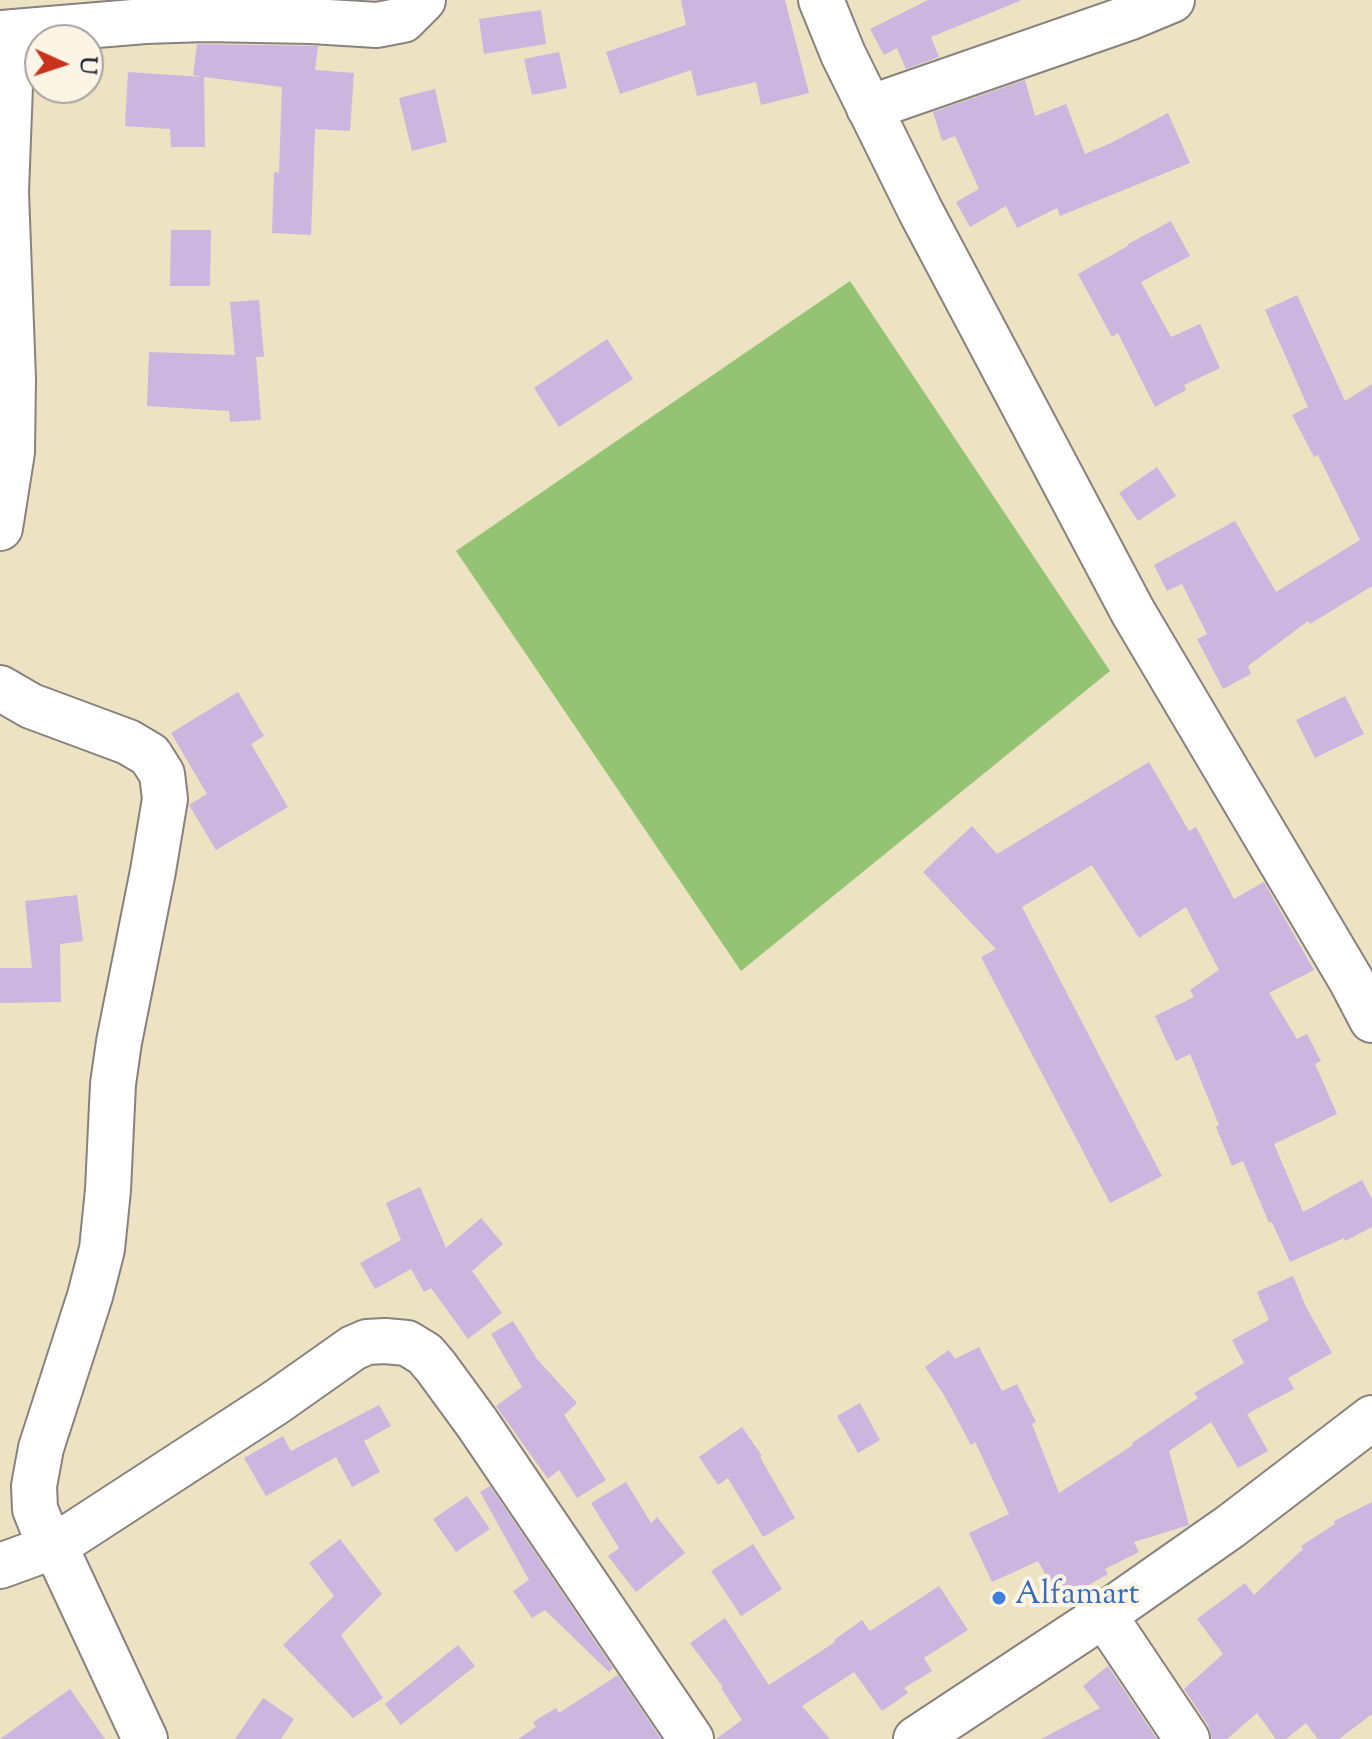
<!DOCTYPE html>
<html>
<head>
<meta charset="utf-8">
<style>
	body { margin:0 }
	#map { position:relative; width:1372px; height:1739px; overflow:hidden; background:#ede2c2; font-family:"Sorts Mill Goudy",serif }
	canvas { display:block }
	.north { position:absolute; left:24px; top:24px; width:80px; height:80px; box-sizing:border-box; background:#fcf5e5; border:2px solid #a5a1a1; border-radius:50%; rotate:93deg; font-size:22px; font-weight:700; line-height:32px; text-align:center; color:#22223b }
	.north::after { content:''; display:block; margin:auto; width:28px; height:36px; background:#c8321e; clip-path:polygon(50% 0,100% 100%,50% 72%,0 100%) }
</style>
</head>
<body>
<div id="map">
<canvas width="1372" height="1739"></canvas>
<div class="north">U</div>
</div>
<script>
const ctx = document.querySelector('canvas').getContext('2d');
ctx.lineJoin = 'round';
function paint(path, color) { ctx.fillStyle = color; ctx.fill(path, 'evenodd'); }
const toPath = rows => new Path2D(rows.map(r => 'M' + r).join(''));
function stroke(path, color, width, dash) { ctx.strokeStyle = color; ctx.lineWidth = width; ctx.lineCap = dash ? 'butt' : 'round'; ctx.setLineDash(dash || []); ctx.stroke(path); }
function drawText(font, color, halo, rows, align = 'center') {
  ctx.font = font + ' "Sorts Mill Goudy",serif'; ctx.lineWidth = 8; ctx.setLineDash([]); ctx.textBaseline = 'middle'; ctx.strokeStyle = halo; ctx.fillStyle = color; for (const [text, x, y, turn = 0] of rows) {
    ctx.save(); ctx.translate(x, y); ctx.rotate((+turn || 0) * Math.PI / 180); ctx.textAlign = isNaN(turn) ? turn : align; if (halo) ctx.strokeText(text, 0, 0); ctx.fillText(text, 0, 0); ctx.restore();
  }
}
paint(toPath([
	[850,281,1110,671,741,971,456,551]
]), '#94c473');
paint(toPath([
	[681,0,785,0,809,93,761,105,756,82,697,96,691,70,620,94,606,52,686,25],
	[928,0,1020,0,1020,1,931,37,939,57,906,69,897,48,884,55,870,29],
	[541,10,546,44,484,54,479,19],
	[197,44,318,46,315,70,354,73,350,131,315,129,311,235,272,233,274,172,279,173,282,87,204,77,205,147,171,147,170,129,125,126,128,72,202,77,193,75],
	[559,52,567,88,532,95,524,59],
	[1025,80,1035,116,1066,104,1085,154,1111,143,1168,113,1190,163,1060,216,1057,208,1017,228,1006,206,970,227,956,202,979,189,955,136,942,141,933,112],
	[435,89,447,142,412,151,399,98],
	[1171,221,1190,256,1141,282,1171,337,1200,324,1220,368,1184,385,1186,390,1155,407,1118,333,1112,337,1078,274,1128,246,1128,244],
	[171,230,211,230,210,286,170,286],
	[1297,295,1345,401,1372,384,1372,586,1310,624,1308,621,1248,666,1251,674,1223,689,1197,639,1207,634,1182,584,1167,591,1154,565,1235,521,1276,592,1360,540,1318,455,1314,457,1292,415,1308,407,1265,310],
	[259,300,264,357,256,357,261,420,230,422,229,411,147,406,149,352,235,355,230,302],
	[607,339,633,379,559,427,534,388],
	[1157,467,1176,496,1138,521,1119,493],
	[238,692,264,736,251,744,288,807,216,850,189,805,207,794,171,733],
	[1345,696,1364,734,1315,758,1296,720],
	[1149,762,1189,831,1196,827,1234,899,1264,882,1314,970,1269,993,1297,1039,1307,1034,1321,1061,1315,1064,1337,1114,1274,1144,1303,1212,1362,1180,1372,1199,1372,1227,1345,1241,1344,1238,1290,1262,1272,1222,1269,1223,1243,1161,1232,1166,1216,1127,1219,1125,1190,1054,1176,1061,1155,1016,1194,997,1190,990,1219,970,1186,907,1139,938,1092,865,1022,907,1162,1176,1110,1203,981,957,996,949,923,872,972,826,997,854],
	[77,895,83,941,60,944,61,1002,0,1003,0,968,32,968,25,901],
	[420,1187,446,1248,481,1218,503,1244,472,1271,502,1313,468,1339,431,1288,424,1292,411,1269,375,1289,360,1263,401,1240,386,1203],
	[1293,1276,1306,1307,1332,1353,1288,1378,1294,1389,1247,1414,1268,1451,1238,1468,1211,1422,1169,1451,1189,1525,1134,1542,1139,1552,1105,1569,1108,1574,1060,1601,1038,1561,992,1582,969,1533,1009,1514,975,1442,971,1445,944,1395,925,1367,949,1350,955,1359,979,1347,1002,1391,1017,1384,1036,1422,1032,1424,1059,1493,1133,1445,1132,1443,1198,1398,1194,1393,1244,1363,1232,1340,1269,1320,1257,1292],
	[513,1321,537,1359,577,1403,564,1415,606,1480,577,1498,559,1470,548,1479,496,1406,522,1387,491,1334],
	[860,1403,880,1440,858,1453,837,1416],
	[379,1405,391,1426,364,1441,380,1472,352,1487,336,1457,266,1496,244,1458,283,1436,291,1451],
	[742,1427,762,1456,760,1457,795,1518,763,1537,728,1478,718,1485,699,1457],
	[626,1482,651,1523,657,1517,685,1553,636,1592,608,1556,619,1548,591,1503],
	[490,1486,613,1668,609,1672,545,1610,532,1618,513,1591,529,1580,480,1492],
	[467,1496,490,1529,456,1552,433,1519],
	[1372,1502,1372,1714,1339,1739,1318,1739,1306,1723,1286,1739,1276,1739,1257,1713,1227,1739,1212,1739,1208,1725,1184,1689,1223,1654,1197,1619,1245,1583,1254,1595,1303,1549,1301,1546,1335,1524,1334,1521],
	[340,1539,382,1594,341,1635,383,1698,353,1718,283,1645,334,1596,309,1563],
	[753,1544,782,1589,741,1616,711,1571],
	[939,1586,968,1630,924,1658,932,1671,904,1688,908,1693,882,1711,854,1672,802,1706,830,1739,716,1739,742,1720,721,1688,723,1687,690,1643,725,1618,769,1685,835,1642,834,1640,862,1620,870,1631],
	[458,1645,475,1666,401,1725,385,1704],
	[1108,1666,1157,1739,1041,1739,1100,1708,1083,1686],
	[618,1675,661,1739,518,1739,536,1727,533,1722,556,1708,559,1713],
	[70,1689,105,1739,0,1739],
	[263,1698,294,1719,281,1739,235,1739]
]), '#ccb5de');
const minor = toPath([
	[821,0,843,54,920,210,1133,612,1351,980,1372,1020],
	[0,33,145,21,205,19,312,21,377,25,403,20,423,0],
	[869,108,1131,17,1172,0],
	[0,528,12,452,13,379,6,192,12,32],
	[0,688,31,706,128,742,150,755,162,774,165,799,153,871,119,1042,113,1084,108,1190,102,1249,90,1296,41,1448,34,1486,35,1509,43,1529,55,1546,0,1566],
	[1104,1615,1187,1739],
	[145,1739,55,1546,275,1403,353,1348,367,1342,385,1341,407,1343,425,1354,436,1367,477,1423,691,1739]
]);
const major = toPath([
	[916,1739,1104,1615,1231,1526,1372,1418]
]);
stroke(minor, '#88827e', 48);
stroke(major, '#88827e', 48);
stroke(minor, '#fff', 44);
stroke(major, '#fff', 44);
for (const [x, y, r, color] of [
	[999,1598,8,"#3f7fe0"]
]) { const dot = new Path2D(); dot.arc(x, y, r, 0, 2 * Math.PI); ctx.fillStyle = color; ctx.fill(dot); stroke(dot, '#fcf5e5', 3); }
drawText('32px', '#366cbe', '#fcf5e5', [
	["Alfamart",1015,1598]
], 'left');
</script>
</body>
</html>
